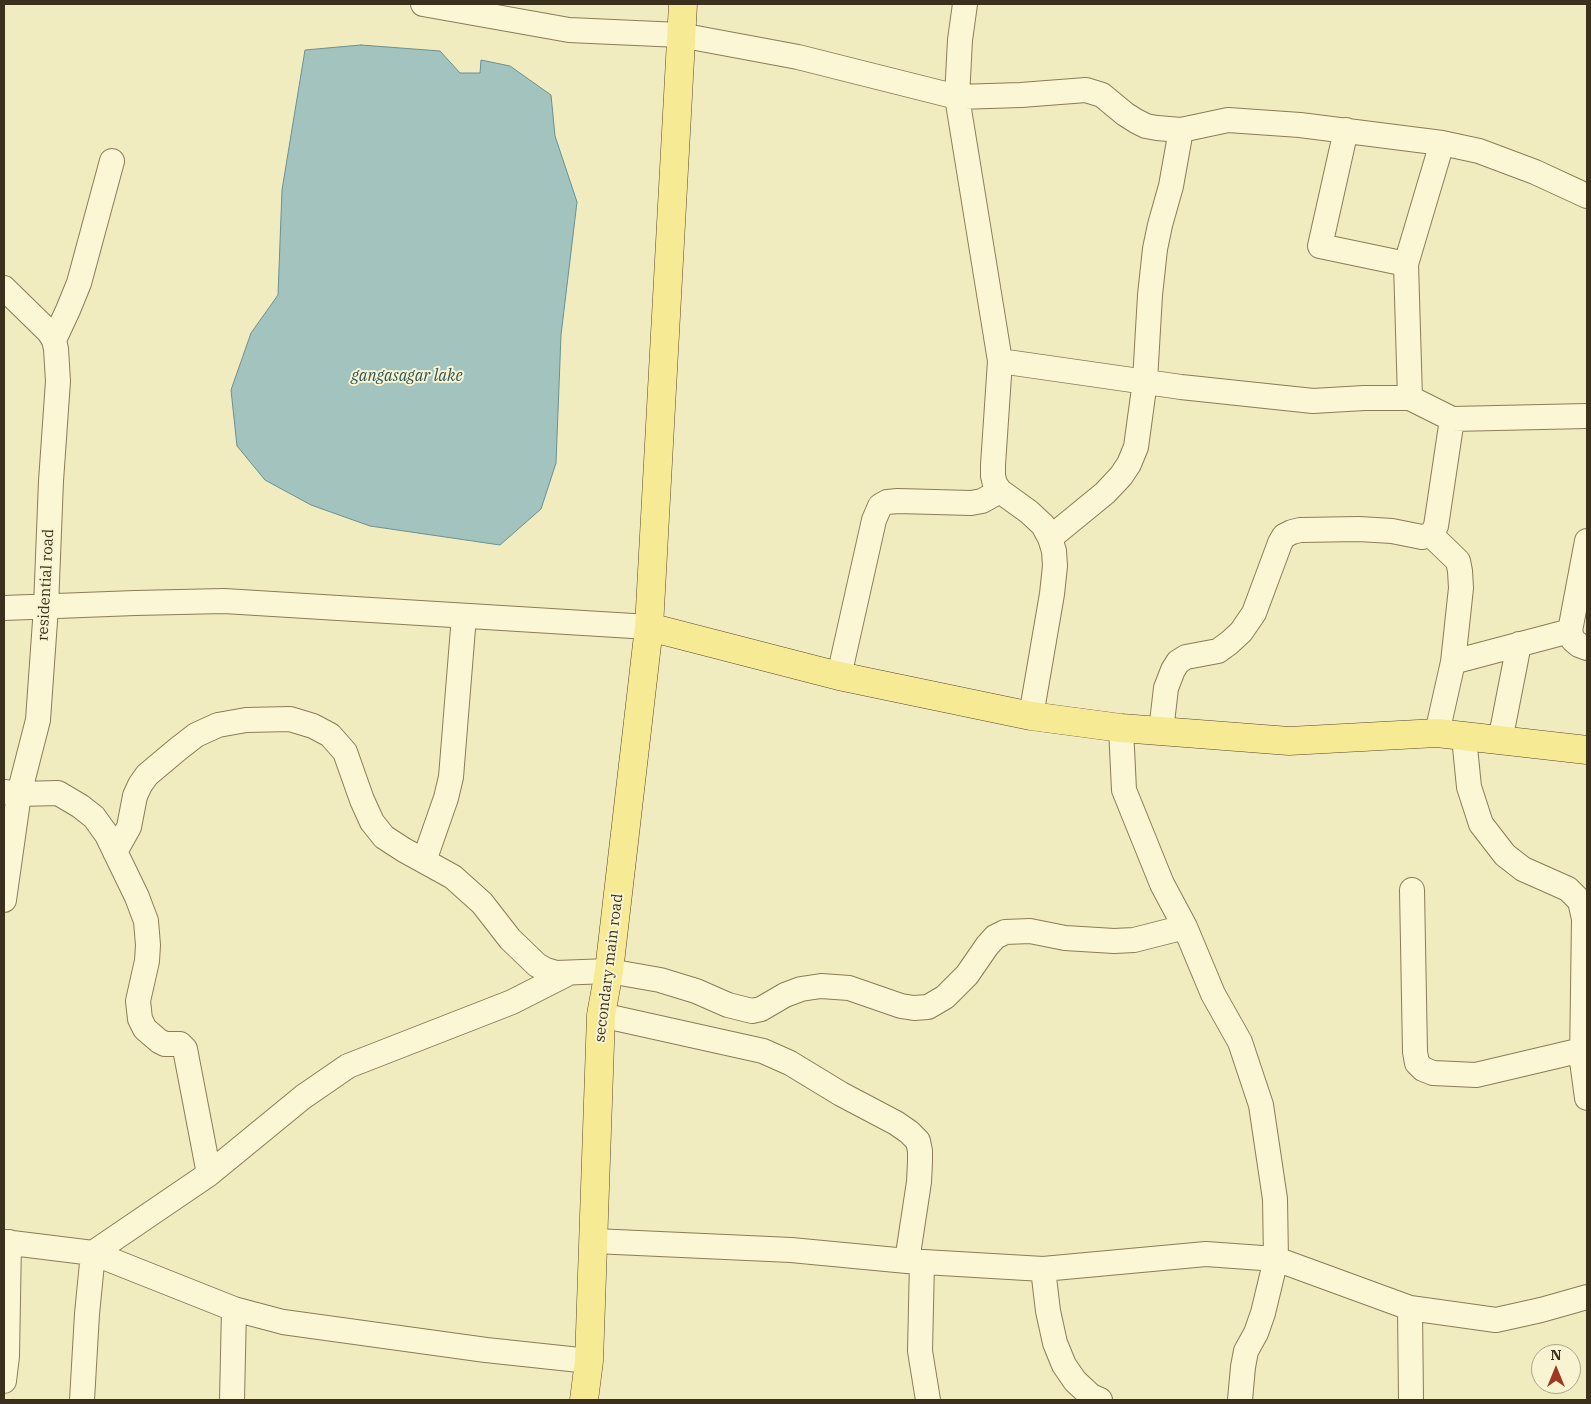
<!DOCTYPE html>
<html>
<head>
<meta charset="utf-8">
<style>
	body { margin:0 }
	#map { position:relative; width:1591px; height:1404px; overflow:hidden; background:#f1ebc0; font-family:"IBM Plex Serif",serif }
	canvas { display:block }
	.frame { position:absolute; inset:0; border:5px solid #3a301c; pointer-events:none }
	.north { position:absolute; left:1531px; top:1344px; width:50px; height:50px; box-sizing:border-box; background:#f8f3d0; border:1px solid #aca588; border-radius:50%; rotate:0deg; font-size:14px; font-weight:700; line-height:20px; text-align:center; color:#3a301c }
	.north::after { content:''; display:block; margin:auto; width:18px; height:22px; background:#9e3822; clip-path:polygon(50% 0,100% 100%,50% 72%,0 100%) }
</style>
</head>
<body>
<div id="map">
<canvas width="1591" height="1404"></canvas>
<div class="frame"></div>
<div class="north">N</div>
</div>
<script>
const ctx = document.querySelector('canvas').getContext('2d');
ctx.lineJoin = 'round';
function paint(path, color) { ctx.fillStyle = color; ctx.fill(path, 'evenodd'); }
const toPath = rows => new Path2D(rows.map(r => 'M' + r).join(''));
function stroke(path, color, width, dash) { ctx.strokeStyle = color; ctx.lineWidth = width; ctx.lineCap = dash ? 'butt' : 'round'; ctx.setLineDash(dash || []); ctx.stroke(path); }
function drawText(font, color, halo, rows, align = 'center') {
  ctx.font = font + ' "IBM Plex Serif",serif'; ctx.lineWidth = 4; ctx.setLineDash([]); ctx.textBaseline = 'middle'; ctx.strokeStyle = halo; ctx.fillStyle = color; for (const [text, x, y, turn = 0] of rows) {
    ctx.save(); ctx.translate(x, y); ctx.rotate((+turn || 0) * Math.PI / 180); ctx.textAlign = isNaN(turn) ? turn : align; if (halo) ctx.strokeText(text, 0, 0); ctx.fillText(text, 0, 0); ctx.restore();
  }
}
const water = toPath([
	[361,45,440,51,460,73,480,73,481,60,510,66,551,95,555,136,577,202,561,335,556,463,541,509,500,545,370,526,311,505,265,480,237,446,231,390,251,333,278,295,282,190,305,50,361,45]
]);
paint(water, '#a3c3bf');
stroke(water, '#69918f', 1);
const minor = toPath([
	[423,4,569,30,680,35,798,57,957,97,1021,95,1086,90,1102,95,1125,114,1136,121,1146,126,1157,128,1181,130,1228,120,1300,125,1442,143,1479,151,1535,172,1587,196],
	[965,4,960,40,957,97,1000,361,993,465,993,476,995,484,1000,491,1029,512,1043,525,1050,538,1054,551,1055,566,1052,594,1031,716],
	[1346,130,1320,246,1406,264],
	[1442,143,1406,264,1410,398,1452,419,1587,416],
	[4,288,49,332,54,340,56,349,58,381,51,481,46,607,38,720,19,794,4,900],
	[54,340,68,310,79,283,112,161],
	[1000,361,1181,387,1313,401,1364,398,1410,398],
	[1431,535,1458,561,1460,571,1461,588,1453,662,1437,733],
	[1050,538,1105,493,1121,476,1129,464,1136,447,1145,381,1150,295,1155,249,1160,225,1171,186,1181,130],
	[1587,541,1570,631,1573,640,1579,645,1587,648],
	[4,608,135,603,224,601,649,627],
	[1453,662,1570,631],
	[839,676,874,520,880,506,887,502,898,501,971,503,982,501,1000,491],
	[1121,728,1124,790,1162,884,1185,927,1213,994,1240,1042,1261,1105,1275,1199,1276,1259,1263,1313,1256,1333,1246,1351,1243,1367,1240,1400],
	[1161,731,1166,688,1173,670,1178,662,1186,657,1218,651,1229,643,1241,632,1254,613,1280,543,1284,536,1292,532,1300,530,1359,529,1392,531,1422,537,1431,535,1436,526,1452,419],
	[1464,737,1469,787,1481,824,1505,855,1523,869,1568,889,1580,901,1584,919,1582,1061,1587,1098],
	[1500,741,1519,644],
	[6,792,19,794,58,793,80,806,94,817,107,835,137,897,146,921,148,945,147,961,138,1001,140,1019,145,1029,159,1041,165,1044,180,1044,185,1049,209,1174],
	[115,852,129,827,135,796,140,785,147,775,178,749,196,735,218,725,246,720,290,719,313,726,330,735,345,752,362,800,372,822,384,837,404,850,453,877,482,903,510,939,537,965,546,970,556,973,609,971,660,980,696,991,728,1005,752,1011,761,1009,785,995,801,989,821,986,849,988,901,1006,914,1008,928,1007,945,997,967,975,987,946,995,937,1005,932,1030,931,1065,938,1114,941,1134,940,1185,927],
	[424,861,446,798,451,777,464,616],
	[1412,890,1415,1052,1417,1063,1423,1069,1433,1073,1476,1075,1582,1050],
	[601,1015,763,1051,790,1063,841,1094,896,1123,909,1132,918,1141,920,1151,920,1162,919,1182,907,1261],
	[594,1241,791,1250,907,1261,1043,1269,1206,1254,1276,1259,1410,1308],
	[4,1242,93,1253,234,1309,283,1322,486,1350,589,1361],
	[922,1262,920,1351,928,1400],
	[1043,1269,1048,1311,1055,1343,1064,1365,1075,1381,1091,1396,1100,1400],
	[4,1381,7,1356,9,1242],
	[82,1400,87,1314,93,1253,209,1174,303,1097,348,1066,512,1002,569,973],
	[232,1400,234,1309],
	[1411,1400,1410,1308,1496,1320,1541,1310,1587,1297]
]);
const major = toPath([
	[649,627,839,676,1031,716,1121,728,1289,741,1437,733,1587,750],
	[584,1400,589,1361,601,1015,609,971,649,627,683,4]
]);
stroke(minor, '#8b7c57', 26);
stroke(major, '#59482b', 29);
stroke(minor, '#fbf6d4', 24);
stroke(major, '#f7ea95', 28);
drawText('15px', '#3a301c', '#f8f3d0', [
	["residential road",46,585,-87],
	["secondary main road",609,968,-83]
]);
drawText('italic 16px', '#2a555b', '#f8f3d0', [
	["gangasagar lake",407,376]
]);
</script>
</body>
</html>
